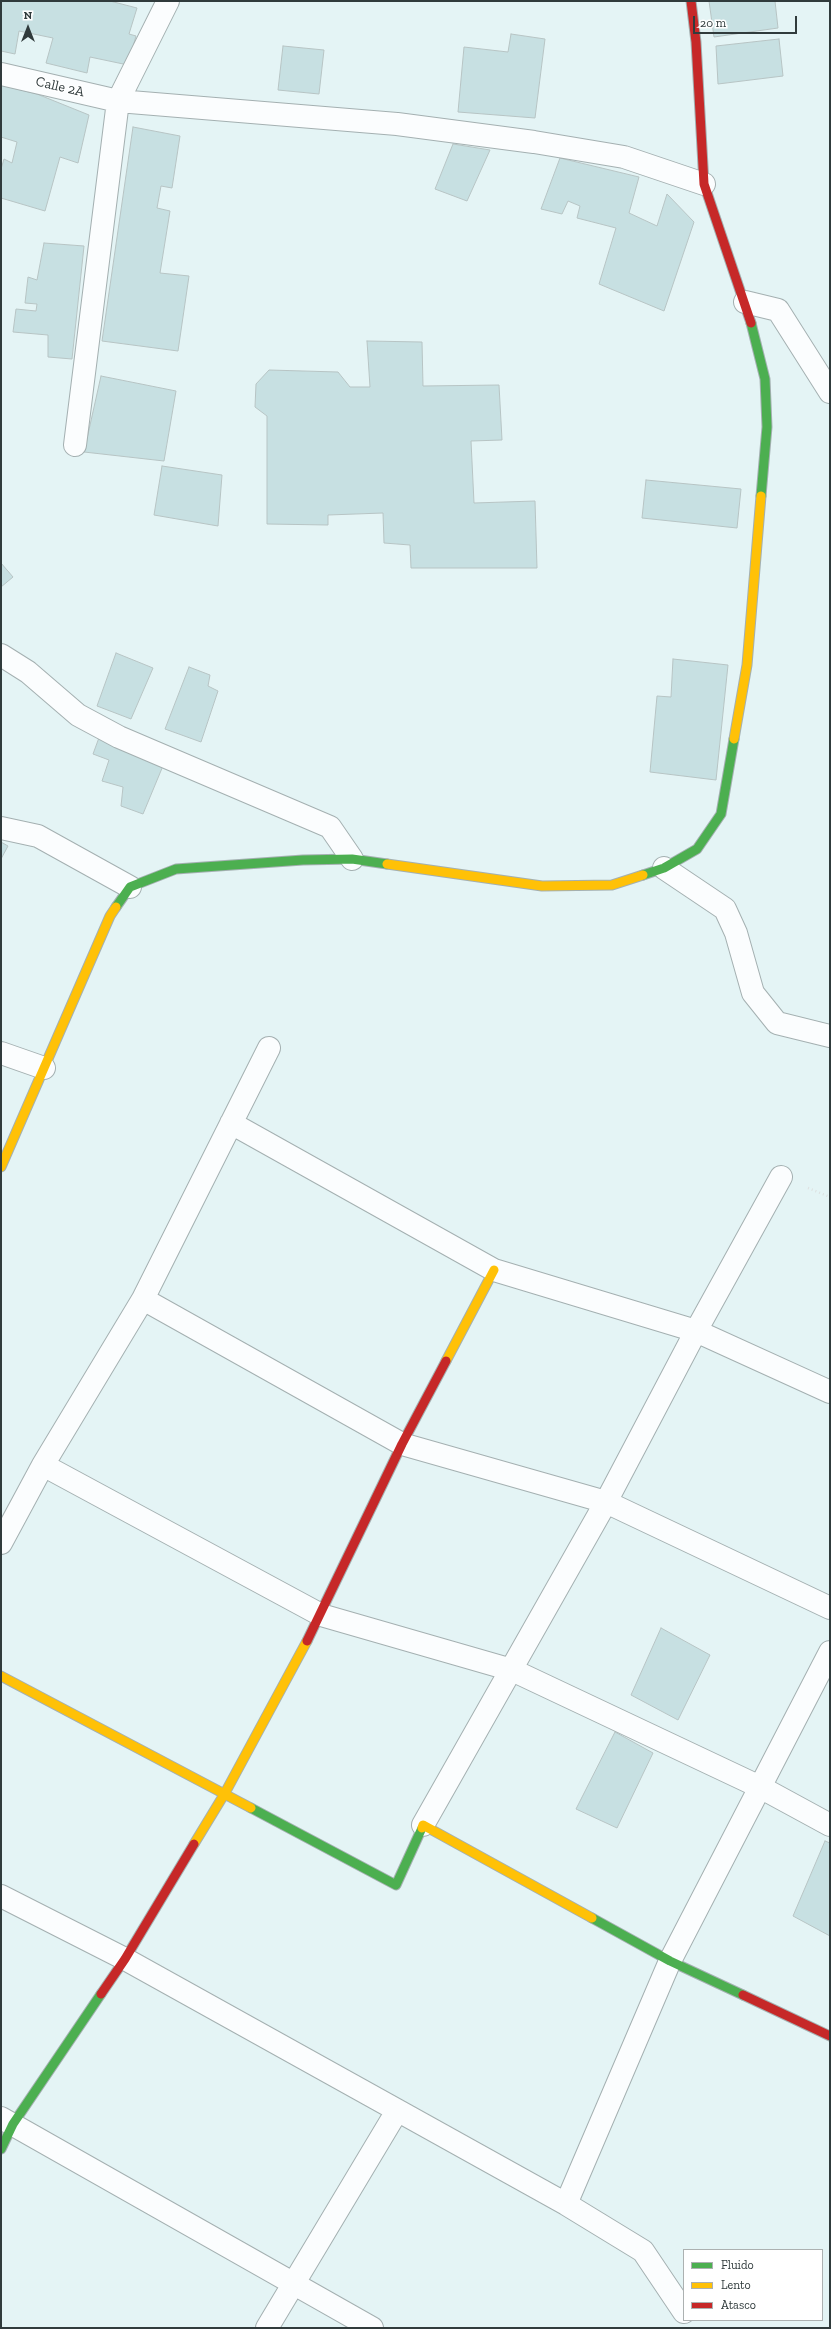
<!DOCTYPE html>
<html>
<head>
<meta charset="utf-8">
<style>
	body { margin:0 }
	#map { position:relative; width:831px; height:2329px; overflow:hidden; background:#e4f4f5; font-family:"Zilla Slab",serif }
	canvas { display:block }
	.frame { position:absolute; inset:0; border:2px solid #303b3c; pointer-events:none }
	.legend { position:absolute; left:683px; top:2249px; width:140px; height:72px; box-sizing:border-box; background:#fff; border:1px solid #acb1b1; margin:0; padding:5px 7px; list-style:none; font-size:12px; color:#303b3c }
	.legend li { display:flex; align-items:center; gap:8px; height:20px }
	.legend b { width:20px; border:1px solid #acb1b1 }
	.north { position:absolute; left:8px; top:8px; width:40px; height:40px; -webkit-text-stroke:3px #fff; paint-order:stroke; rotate:0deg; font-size:11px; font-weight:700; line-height:16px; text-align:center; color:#303b3c }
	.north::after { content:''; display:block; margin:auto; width:14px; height:18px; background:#303b3c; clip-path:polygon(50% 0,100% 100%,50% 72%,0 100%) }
	.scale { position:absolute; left:693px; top:16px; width:104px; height:18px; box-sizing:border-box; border:2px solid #303b3c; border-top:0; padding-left:5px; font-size:12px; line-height:14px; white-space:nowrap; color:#303b3c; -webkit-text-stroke:3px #fff; paint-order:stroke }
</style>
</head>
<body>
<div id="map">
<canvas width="831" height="2329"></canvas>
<div class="frame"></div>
<ul class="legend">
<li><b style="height:5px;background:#4caf50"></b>Fluido</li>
<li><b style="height:5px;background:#ffc107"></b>Lento</li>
<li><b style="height:5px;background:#c62828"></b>Atasco</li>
</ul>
<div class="north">N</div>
<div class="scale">20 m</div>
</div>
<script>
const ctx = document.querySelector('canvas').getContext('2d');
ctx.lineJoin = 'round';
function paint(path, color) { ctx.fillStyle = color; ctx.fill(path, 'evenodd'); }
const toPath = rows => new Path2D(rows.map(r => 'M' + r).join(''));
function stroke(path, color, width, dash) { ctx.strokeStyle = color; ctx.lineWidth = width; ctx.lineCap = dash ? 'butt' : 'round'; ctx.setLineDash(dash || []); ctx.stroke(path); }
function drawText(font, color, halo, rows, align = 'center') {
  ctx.font = font + ' "Zilla Slab",serif'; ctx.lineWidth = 3; ctx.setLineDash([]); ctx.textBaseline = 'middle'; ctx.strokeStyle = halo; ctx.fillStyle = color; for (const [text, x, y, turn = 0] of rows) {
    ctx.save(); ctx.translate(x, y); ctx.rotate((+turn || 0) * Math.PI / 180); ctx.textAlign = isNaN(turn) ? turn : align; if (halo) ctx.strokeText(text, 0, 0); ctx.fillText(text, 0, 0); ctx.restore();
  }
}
const building = toPath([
	[1,1,110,1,137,8,129,34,136,36,128,65,90,57,87,73,46,63,53,38,19,31,15,54,1,51,1,1],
	[709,1,775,1,778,28,714,37,709,1],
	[511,34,545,39,535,118,458,112,464,47,508,52,511,34],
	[779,39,783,76,718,84,716,46,779,39],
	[283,46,324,50,319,94,278,90,283,46],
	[1,85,37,94,89,115,78,163,60,157,45,211,1,198,1,169,4,159,12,163,17,142,1,137,1,85],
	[133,127,180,136,172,188,161,186,157,208,170,211,160,273,189,276,178,351,102,341,133,127],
	[453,144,490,150,467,201,435,189,453,144],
	[560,158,639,177,629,213,657,226,667,194,694,222,664,311,599,284,616,228,577,218,580,206,568,201,562,214,541,209,560,158],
	[44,243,84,246,72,359,48,357,48,335,13,332,16,309,36,311,37,304,25,303,28,277,37,280,44,243],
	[367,341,422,342,423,386,499,385,502,440,471,441,474,503,535,501,537,568,411,568,410,545,384,543,383,513,328,515,328,525,267,524,267,416,255,407,256,384,269,370,338,372,350,387,370,387,367,341],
	[101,376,176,391,164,461,84,452,101,376],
	[162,466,222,475,218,526,154,515,162,466],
	[646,480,741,489,737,528,642,518,646,480],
	[1,563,13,577,1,587,1,563],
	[116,653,153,668,131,719,97,706,116,653],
	[673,659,728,665,716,780,650,772,657,696,671,697,673,659],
	[189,667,210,675,208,686,218,691,201,742,165,729,189,667],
	[100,735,165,761,143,814,121,806,123,787,102,781,109,760,93,754,100,735],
	[1,842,8,846,1,859,1,842],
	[661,1628,710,1655,678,1720,631,1695,661,1628],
	[615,1732,653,1753,617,1828,576,1809,615,1732],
	[825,1841,830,1843,830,1936,793,1916,825,1841]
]);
paint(building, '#c7e0e2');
stroke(building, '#b7c4c4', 1);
const street = toPath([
	[1,74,118,101,397,124,534,142,624,157,704,184],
	[745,302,778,310,830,392],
	[75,445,118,101,168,1],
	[1,655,28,672,78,715,119,737,330,827,352,859],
	[1,828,38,836,130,887],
	[664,868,725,909,736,933,753,993,777,1023,830,1036],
	[1,1053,44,1068],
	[231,1123,494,1270,696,1331,830,1392],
	[143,1299,402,1444,606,1502,830,1608],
	[43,1465,321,1615,512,1670,760,1787,830,1825],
	[1,1543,43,1465,143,1299,269,1048],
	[423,1825,606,1502,696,1331,781,1177],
	[1,1896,125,1959,566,2204,643,2251,684,2312],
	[1,2118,372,2328],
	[566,2204,670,1961,830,1652],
	[267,2328,397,2111]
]);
const fast = toPath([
	[751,323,765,379,767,427,761,496],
	[643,875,664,868,697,849,721,814,734,739],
	[116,907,130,887,176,869,303,860,352,859,387,864],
	[251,1808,396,1885,422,1828],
	[592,1918,670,1961,743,1995],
	[1,2149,13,2124,101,1994]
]);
const slow = toPath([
	[734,739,747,665,761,496],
	[387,864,542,886,612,885,643,875],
	[1,1167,110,916,116,907],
	[446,1361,494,1270],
	[1,1676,251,1808],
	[422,1828,423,1825,592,1918],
	[194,1844,225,1793,307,1641]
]);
const jam = toPath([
	[691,1,696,42,704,184,751,323],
	[307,1641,402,1444,446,1361],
	[101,1994,125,1959,194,1844],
	[743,1995,830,2036]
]);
stroke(street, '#a4b0b1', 24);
stroke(fast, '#a4b0b1', 11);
stroke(slow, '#a4b0b1', 11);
stroke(jam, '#a4b0b1', 11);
stroke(toPath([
	[808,1188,830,1197]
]), '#dce0e0', 2.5, [1, 3]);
stroke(street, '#fbfdfe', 22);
stroke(fast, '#4caf50', 9);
stroke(slow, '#ffc107', 9);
stroke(jam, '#c62828', 9);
drawText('14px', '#303b3c', '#fff', [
	["Calle 2A",60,87,13]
]);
</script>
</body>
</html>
